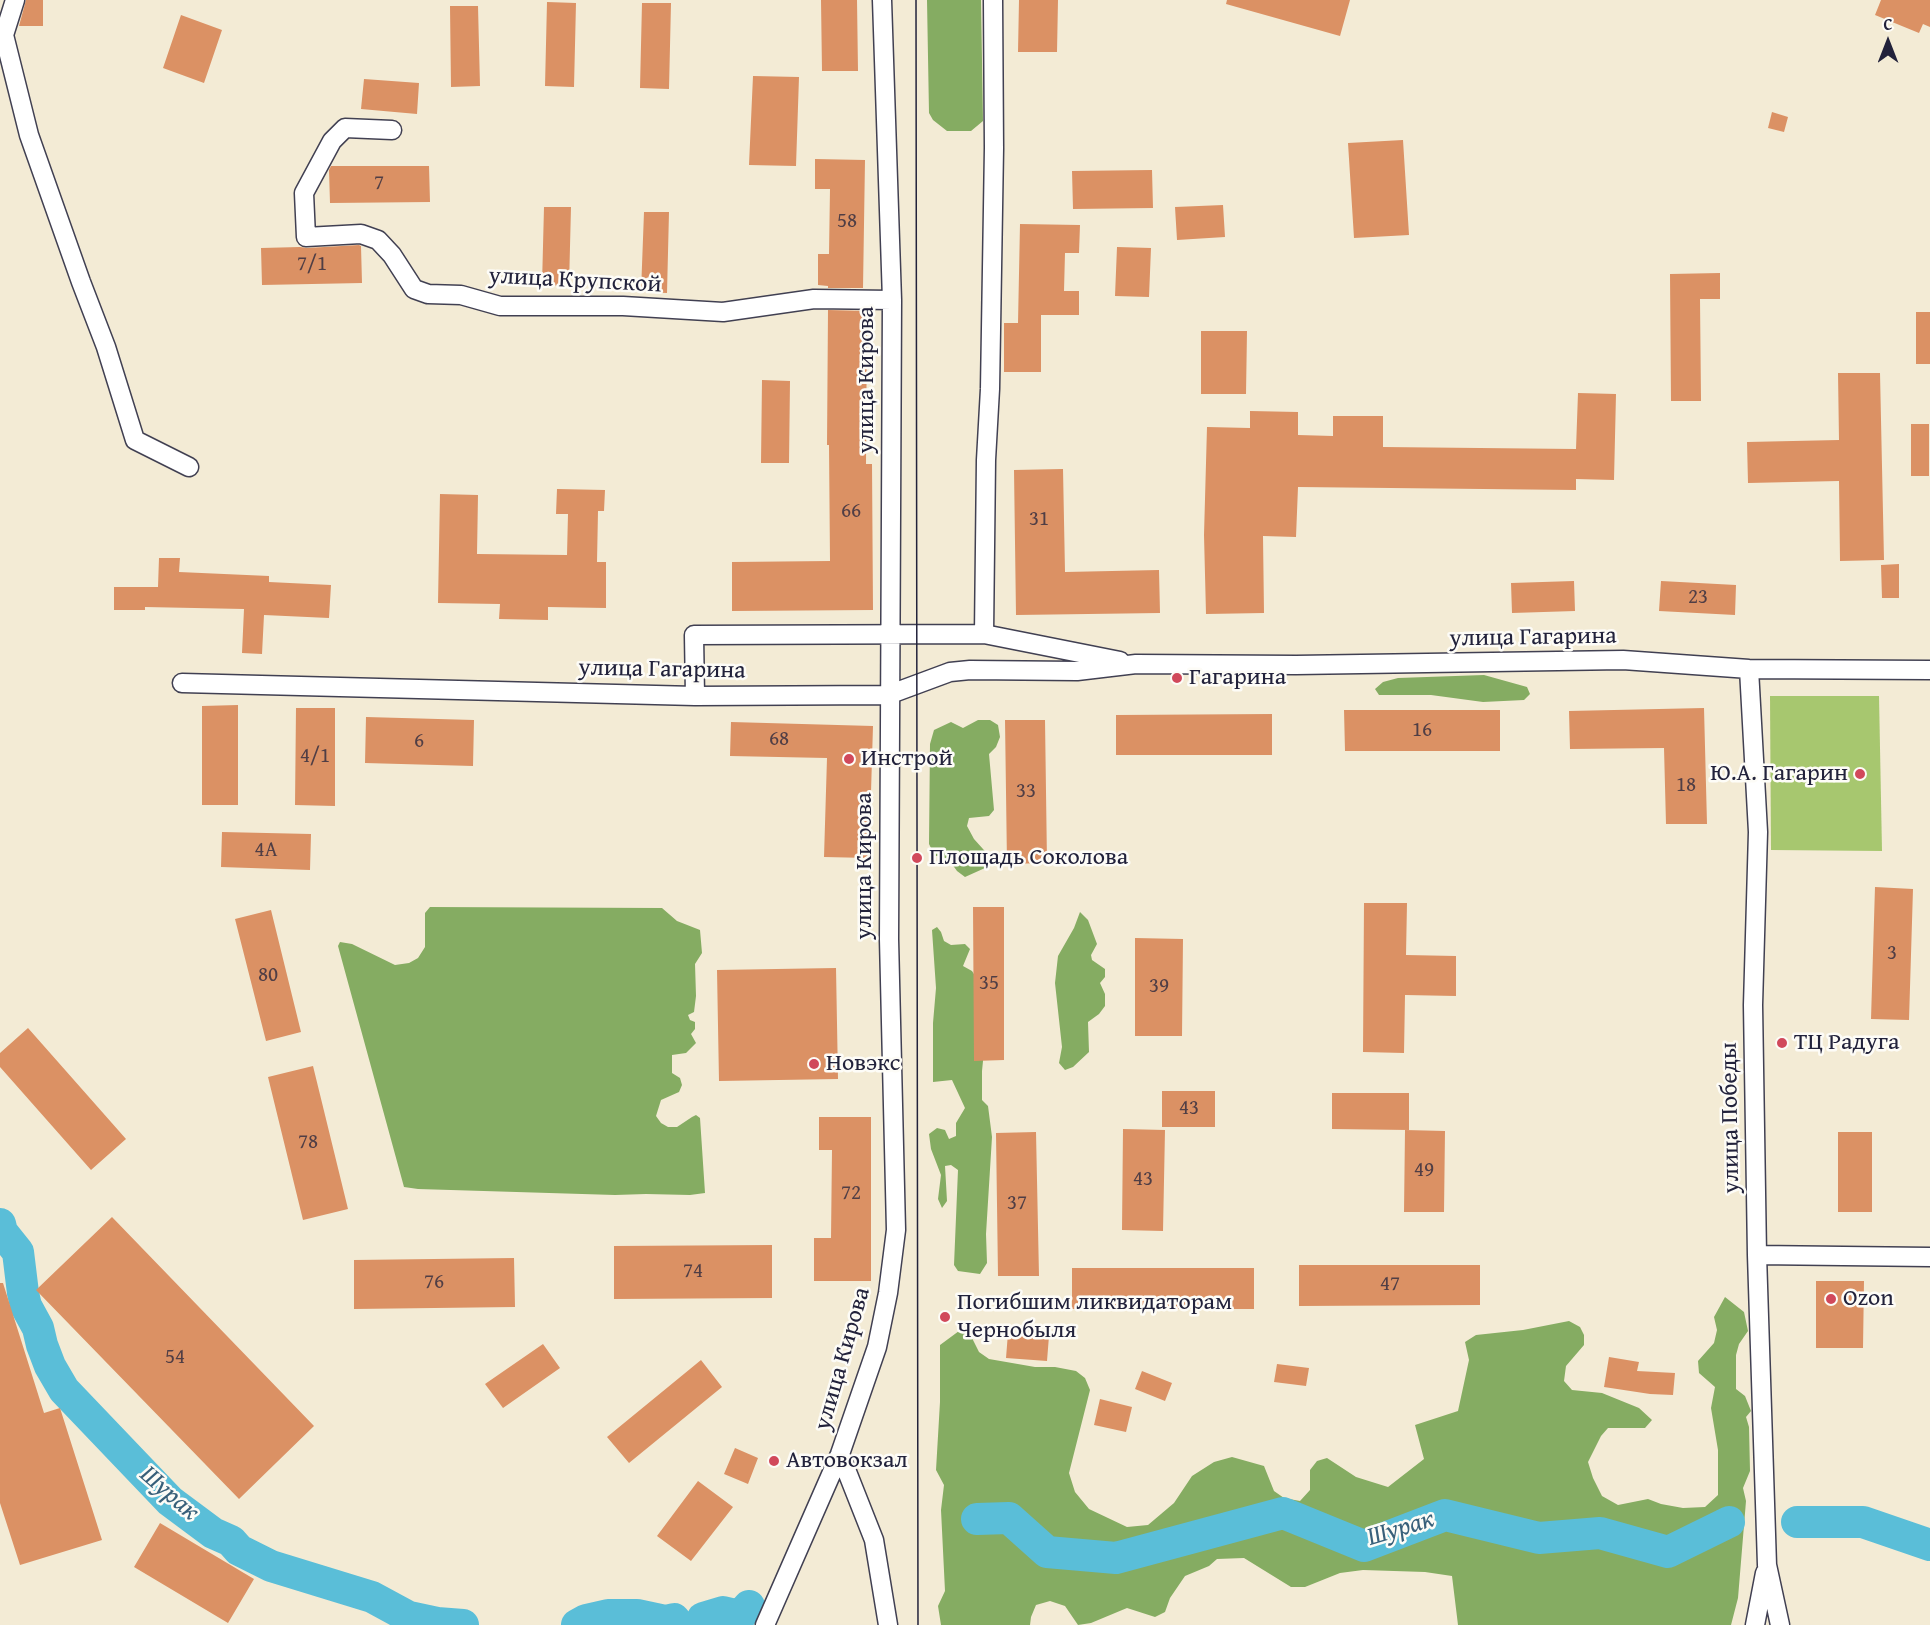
<!DOCTYPE html>
<html>
<head>
<meta charset="utf-8">
<style>
	body { margin:0 }
	#map { position:relative; width:1930px; height:1625px; overflow:hidden; background:#f3ebd5; font-family:"Gentium Book Plus",serif }
	canvas { display:block }
	.north { position:absolute; left:1858px; top:12px; width:60px; height:60px; -webkit-text-stroke:4px #fdfcf7; paint-order:stroke; rotate:0deg; font-size:16px; font-weight:700; line-height:24px; text-align:center; color:#22223b }
	.north::after { content:''; display:block; margin:auto; width:21px; height:27px; background:#22223b; clip-path:polygon(50% 0,100% 100%,50% 72%,0 100%) }
</style>
</head>
<body>
<div id="map">
<canvas width="1930" height="1625"></canvas>
<div class="north">С</div>
</div>
<script>
const ctx = document.querySelector('canvas').getContext('2d');
ctx.lineJoin = 'round';
function paint(path, color) { ctx.fillStyle = color; ctx.fill(path, 'evenodd'); }
const toPath = rows => new Path2D(rows.map(r => 'M' + r).join(''));
function stroke(path, color, width, dash) { ctx.strokeStyle = color; ctx.lineWidth = width; ctx.lineCap = dash ? 'butt' : 'round'; ctx.setLineDash(dash || []); ctx.stroke(path); }
function drawText(font, color, halo, rows, align = 'center') {
  ctx.font = font + ' "Gentium Book Plus",serif'; ctx.lineWidth = 5; ctx.setLineDash([]); ctx.textBaseline = 'middle'; ctx.strokeStyle = halo; ctx.fillStyle = color; for (const [text, x, y, turn = 0] of rows) {
    ctx.save(); ctx.translate(x, y); ctx.rotate((+turn || 0) * Math.PI / 180); ctx.textAlign = isNaN(turn) ? turn : align; if (halo) ctx.strokeText(text, 0, 0); ctx.fillText(text, 0, 0); ctx.restore();
  }
}
paint(toPath([
	[1770,696,1879,696,1882,851,1771,850]
]), '#a7c76f');
paint(toPath([
	[927,0,981,0,983,121,971,131,947,131,933,120,929,113],
	[1484,675,1527,687,1530,694,1524,700,1483,702,1431,695,1379,695,1375,689,1383,682,1398,678],
	[978,720,990,720,998,725,1000,737,996,747,989,754,994,810,989,816,969,818,967,826,974,839,992,859,985,868,965,877,957,871,949,860,941,856,935,856,929,844,930,744,934,730,951,722,963,728],
	[430,907,662,908,677,921,700,930,702,953,695,964,696,996,694,1012,688,1015,690,1020,695,1022,695,1029,691,1034,696,1043,686,1053,672,1055,672,1073,680,1078,682,1085,679,1092,661,1100,656,1116,661,1123,668,1127,677,1127,692,1117,696,1115,700,1118,705,1193,690,1195,646,1194,615,1195,418,1189,404,1187,338,946,340,942,352,944,395,965,409,963,418,958,425,947,425,913],
	[1080,912,1088,920,1097,944,1091,955,1092,960,1105,969,1105,977,1100,983,1105,994,1105,1006,1099,1014,1088,1022,1089,1052,1073,1067,1065,1070,1059,1063,1062,1047,1055,983,1058,956,1074,928],
	[937,927,941,932,944,941,951,945,965,944,970,949,963,966,972,971,984,990,985,1041,982,1071,982,1100,988,1106,992,1137,986,1234,987,1263,980,1274,958,1271,954,1265,958,1170,951,1165,945,1166,947,1201,942,1208,938,1199,941,1175,931,1149,929,1134,937,1128,945,1130,949,1139,956,1136,956,1123,965,1108,952,1080,933,1082,933,1023,936,988,932,930],
	[1725,1297,1744,1312,1748,1331,1739,1344,1736,1355,1736,1389,1745,1396,1751,1411,1746,1417,1749,1427,1750,1471,1743,1488,1746,1501,1738,1598,1731,1625,1458,1625,1452,1576,1425,1572,1363,1570,1340,1573,1305,1587,1291,1587,1244,1558,1217,1559,1209,1566,1185,1576,1170,1598,1165,1612,1155,1617,1127,1608,1091,1623,1078,1625,1065,1606,1050,1601,1036,1605,1031,1617,1030,1625,941,1625,938,1606,945,1591,941,1510,944,1485,936,1470,940,1402,940,1345,959,1331,970,1334,979,1352,989,1359,1035,1367,1055,1367,1076,1371,1085,1378,1090,1390,1069,1473,1075,1492,1089,1509,1127,1527,1148,1525,1174,1503,1192,1476,1214,1462,1232,1457,1264,1466,1274,1491,1284,1498,1300,1501,1310,1490,1310,1470,1317,1461,1327,1458,1356,1477,1388,1487,1424,1459,1415,1425,1458,1411,1469,1360,1465,1342,1476,1335,1523,1330,1569,1321,1580,1327,1584,1335,1584,1345,1566,1366,1564,1381,1572,1390,1602,1393,1639,1408,1652,1420,1645,1428,1608,1428,1601,1436,1588,1462,1593,1478,1602,1496,1618,1505,1648,1499,1661,1504,1683,1508,1705,1507,1718,1495,1718,1450,1711,1408,1715,1387,1699,1373,1698,1361,1714,1343,1717,1330,1714,1317]
]), '#85ac62');
stroke(toPath([
	[0,1224,2,1232,18,1252,23,1293,26,1306,38,1328,42,1345,50,1366,64,1390,170,1501,213,1533,231,1541,239,1550,271,1566,372,1597,409,1617,437,1623,463,1625],
	[977,1519,1009,1518,1047,1552,1116,1558,1283,1513,1364,1546,1445,1515,1539,1538,1600,1533,1668,1552,1729,1522],
	[1797,1522,1863,1522,1930,1545],
	[577,1625,586,1620,608,1615,637,1615,665,1621,674,1619,679,1625],
	[701,1625,703,1618,723,1612,740,1616,749,1606]
]), '#5abed8', 32);
paint(toPath([
	[26,0,43,0,43,26,19,26],
	[821,0,857,0,858,71,822,71],
	[1019,0,1058,0,1057,52,1018,52],
	[1227,0,1350,0,1340,36,1226,4],
	[1881,0,1930,0,1930,27,1923,24,1919,33,1875,15],
	[547,2,576,3,574,87,545,86],
	[642,3,671,3,669,89,640,88],
	[450,6,478,6,480,86,451,87],
	[181,15,222,30,204,83,163,68],
	[753,76,799,77,796,166,749,165],
	[364,79,419,83,417,114,361,109],
	[1772,112,1788,117,1784,132,1768,128],
	[1403,140,1409,235,1354,238,1348,143],
	[815,159,865,160,863,288,828,288,828,286,818,285,818,254,829,254,830,189,815,189],
	[331,166,429,166,430,202,330,203,329,170],
	[1152,170,1153,208,1073,209,1072,171],
	[1223,205,1225,237,1177,240,1175,207],
	[544,207,571,207,569,286,542,285],
	[644,212,669,212,667,293,641,292],
	[1020,224,1080,225,1079,253,1065,253,1064,291,1079,291,1079,315,1041,315,1041,372,1004,372,1004,323,1018,323],
	[359,245,361,246,362,283,262,285,261,248,300,247,307,248],
	[1117,247,1151,248,1149,297,1115,296],
	[1720,273,1720,299,1700,299,1701,401,1671,401,1670,274],
	[828,310,867,311,866,464,872,464,873,610,732,611,732,562,830,561,829,445,827,445],
	[1916,312,1930,312,1930,364,1916,364],
	[1201,331,1247,331,1246,394,1201,394],
	[1838,373,1880,373,1884,560,1840,561,1839,481,1748,483,1747,442,1839,440],
	[762,380,790,381,789,463,761,463],
	[1578,393,1616,394,1614,480,1576,479,1576,490,1298,487,1296,537,1263,536,1264,613,1206,614,1204,535,1207,427,1250,428,1250,411,1298,412,1298,435,1333,436,1333,416,1383,416,1383,447,1576,449],
	[1911,424,1929,424,1929,476,1911,476],
	[1063,469,1065,572,1159,570,1160,613,1016,615,1014,470],
	[557,489,605,490,604,511,598,511,597,562,606,562,606,608,548,607,548,620,499,619,500,604,438,603,440,494,478,495,477,554,567,555,568,514,556,514],
	[159,558,180,558,179,572,269,576,269,582,331,585,329,618,264,615,262,654,242,653,244,609,145,607,145,610,114,610,114,587,158,587],
	[1899,564,1899,598,1882,598,1881,565],
	[1574,581,1575,611,1512,613,1511,583],
	[1661,581,1736,585,1735,615,1659,611],
	[238,705,238,805,202,805,202,706],
	[296,708,335,708,335,806,295,805],
	[1704,708,1707,824,1666,824,1664,748,1570,749,1569,711],
	[1344,710,1500,710,1500,751,1345,751],
	[1272,714,1272,755,1116,755,1116,715],
	[366,717,474,720,473,766,365,763],
	[1005,720,1045,720,1047,863,1007,864],
	[731,722,873,726,869,858,824,857,827,758,730,756],
	[222,832,311,834,310,870,221,867],
	[1875,887,1913,889,1909,1020,1871,1019],
	[1364,903,1407,903,1406,955,1456,956,1456,996,1405,995,1404,1053,1363,1052],
	[973,907,1004,907,1004,1060,974,1061],
	[271,910,301,1032,266,1041,235,919],
	[1135,938,1183,939,1182,1036,1135,1036],
	[836,968,838,1079,719,1081,717,970],
	[28,1028,126,1139,91,1170,0,1067,0,1053],
	[313,1066,348,1209,303,1220,268,1077],
	[1162,1091,1215,1091,1215,1127,1162,1127],
	[1332,1093,1409,1093,1409,1130,1332,1129],
	[819,1117,871,1117,871,1281,814,1281,814,1238,831,1238,832,1150,819,1150],
	[1123,1129,1165,1130,1163,1231,1122,1230],
	[1405,1130,1445,1131,1444,1212,1404,1212],
	[1036,1132,1039,1276,998,1276,996,1133],
	[1838,1132,1872,1132,1872,1212,1838,1212],
	[112,1217,314,1426,239,1499,36,1290],
	[772,1245,772,1298,614,1299,614,1246],
	[514,1258,515,1307,354,1309,354,1260],
	[1299,1265,1480,1265,1480,1305,1299,1306],
	[1072,1268,1254,1268,1254,1309,1072,1309],
	[1816,1281,1864,1281,1863,1348,1816,1348],
	[0,1283,3,1283,44,1413,60,1408,102,1540,20,1565,0,1503],
	[1008,1333,1049,1336,1047,1361,1006,1358],
	[543,1344,560,1368,503,1408,485,1384],
	[1609,1357,1639,1362,1637,1371,1675,1373,1673,1395,1650,1394,1604,1387],
	[701,1360,722,1387,629,1463,607,1437],
	[1277,1364,1309,1368,1306,1386,1274,1382],
	[1142,1371,1172,1383,1165,1401,1135,1389],
	[1100,1399,1132,1407,1126,1432,1094,1425],
	[735,1448,758,1458,748,1484,724,1474],
	[698,1481,733,1507,691,1561,657,1536],
	[160,1523,254,1579,228,1623,134,1567]
]), '#db9164');
const minor = toPath([
	[15,0,4,35,29,135,81,282,106,347,135,440,189,467],
	[392,130,345,128,332,141,304,193,306,237,361,234,378,240,392,255,414,289,428,294,461,295,500,306,623,306,723,312,814,299,892,300],
	[984,634,986,460,990,389,994,148,993,0],
	[1749,669,1758,832,1753,1005,1757,1255,1767,1565,1780,1625],
	[182,683,695,696,888,695,950,672,970,670,1077,671,1136,664,1296,665,1623,660,1749,669,1930,670],
	[695,696,694,635,984,634,1120,661],
	[1757,1255,1930,1257],
	[840,1454,874,1540,888,1625],
	[765,1625,840,1454,877,1347,888,1293,896,1230,889,939,892,300,882,0],
	[1755,1625,1765,1573]
]);
stroke(minor, '#414052', 21);
stroke(minor, '#fff', 18);
stroke(toPath([
	[916,0,918,1625]
]), '#22223b', 1.5);
for (const [x, y, r, color] of [
	[1177,678,6,"#d1495b"],
	[849,759,6,"#d1495b"],
	[1860,774,6,"#d1495b"],
	[917,858,6,"#d1495b"],
	[1782,1043,6,"#d1495b"],
	[814,1064,6,"#d1495b"],
	[1831,1299,6,"#d1495b"],
	[945,1317,6,"#d1495b"],
	[774,1461,6,"#d1495b"]
]) { const dot = new Path2D(); dot.arc(x, y, r, 0, 2 * Math.PI); ctx.fillStyle = color; ctx.fill(dot); stroke(dot, '#fdfcf7', 2); }
drawText('21px', '#503e45', null, [
	["7",379,184],
	["58",847,222],
	["7/1",312,265],
	["66",851,512],
	["31",1039,520],
	["23",1698,598],
	["16",1422,731],
	["68",779,740],
	["6",419,742],
	["4/1",315,757],
	["18",1686,786],
	["33",1026,792],
	["4А",266,851],
	["3",1892,954],
	["80",268,976],
	["35",989,984],
	["39",1159,987],
	["43",1189,1109],
	["78",308,1143],
	["49",1424,1171],
	["43",1143,1180],
	["72",851,1194],
	["37",1017,1204],
	["74",693,1272],
	["76",434,1283],
	["47",1390,1285],
	["54",175,1358]
]);
drawText('24px', '#22223b', '#fdfcf7', [
	["улица Крупской",575,281,3],
	["улица Кирова",867,380,-90],
	["улица Гагарина",1533,638,-1],
	["улица Гагарина",662,670,1],
	["улица Кирова",865,866,-90],
	["улица Победы",1731,1118,-91],
	["улица Кирова",843,1359,-74]
]);
drawText('24px', '#22223b', '#fdfcf7', [
	["Гагарина",1189,678],
	["Инстрой",861,759],
	["Ю.А. Гагарин",1848,774,"right"],
	["Площадь Соколова",929,858],
	["ТЦ Радуга",1794,1043],
	["Новэкс",826,1064],
	["Ozon",1843,1299],
	["Погибшим ликвидаторам",957,1303],
	["Чернобыля",957,1331],
	["Автовокзал",786,1461]
], 'left');
drawText('italic 26px', '#38607a', '#fdfcf7', [
	["Шурак",169,1494,41],
	["Шурак",1401,1529,-17]
]);
</script>
</body>
</html>
